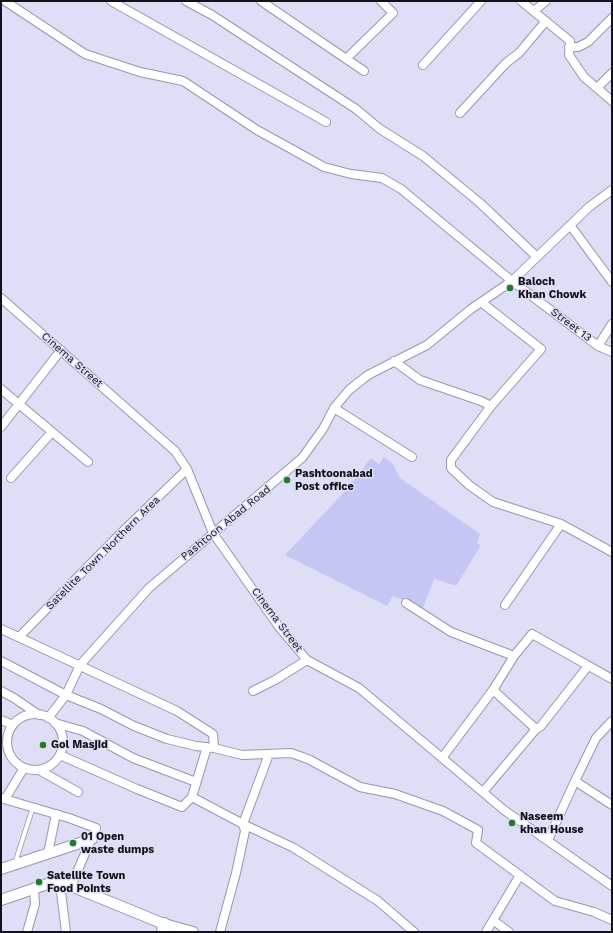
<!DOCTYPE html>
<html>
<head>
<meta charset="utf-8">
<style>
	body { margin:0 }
	#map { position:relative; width:613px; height:933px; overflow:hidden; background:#dedff7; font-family:"Work Sans",sans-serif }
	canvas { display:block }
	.frame { position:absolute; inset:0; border:2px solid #111119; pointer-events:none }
</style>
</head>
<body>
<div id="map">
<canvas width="613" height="933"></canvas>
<div class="frame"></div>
</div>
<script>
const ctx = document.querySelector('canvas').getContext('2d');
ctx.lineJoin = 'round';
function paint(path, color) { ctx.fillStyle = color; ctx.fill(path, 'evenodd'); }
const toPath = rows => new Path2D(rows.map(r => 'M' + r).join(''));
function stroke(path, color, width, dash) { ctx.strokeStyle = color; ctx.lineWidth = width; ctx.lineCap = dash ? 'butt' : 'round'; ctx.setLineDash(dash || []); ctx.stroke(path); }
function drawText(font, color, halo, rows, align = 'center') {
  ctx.font = font + ' "Work Sans",sans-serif'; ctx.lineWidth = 3; ctx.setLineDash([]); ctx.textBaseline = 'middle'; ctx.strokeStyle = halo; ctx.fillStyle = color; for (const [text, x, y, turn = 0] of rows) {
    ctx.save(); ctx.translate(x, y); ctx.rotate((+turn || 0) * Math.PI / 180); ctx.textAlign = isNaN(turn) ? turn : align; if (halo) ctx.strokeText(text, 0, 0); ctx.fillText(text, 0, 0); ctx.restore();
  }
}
paint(toPath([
	[384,457,393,464,400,478,480,534,477,544,481,545,456,586,434,579,423,608,393,596,387,606,285,555,347,489,371,458,379,464]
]), '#c5c6f4');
const service = toPath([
	[15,863,33,807]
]);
const minor = toPath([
	[5,1,85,54,140,72,183,81,257,130,324,167,351,174,382,178,401,189,512,281,598,346,612,352],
	[111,1,326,122],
	[186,1,212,15,356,109,380,129,423,156,480,203,537,257],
	[261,1,364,71],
	[521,1,570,41,569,55,584,77,612,101],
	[534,11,546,1],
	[569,47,578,47,588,42,612,18],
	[346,59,393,13,381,1],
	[423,65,481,1],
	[597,88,612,73],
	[460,113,506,63,519,53,546,21],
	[570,225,612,282],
	[1,298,175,451,187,469,213,533,279,627,307,660,359,688,504,810,612,886],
	[481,302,541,349,491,406,451,460,451,468,469,485,493,502,561,524,612,552],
	[598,346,612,324],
	[394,361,420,380,481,401,491,406],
	[1,389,88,462],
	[334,408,412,457],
	[1,427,61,350],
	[11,478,52,432],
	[406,603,451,632,514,656],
	[505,605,561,524],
	[1,629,177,711,213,734,214,748,242,755,291,753,308,759,360,787,395,794,443,811,478,830,476,843,555,901,594,912,612,920],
	[19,637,119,535,187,469],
	[1,661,66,695,101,709,134,726,167,739,196,746,214,748],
	[493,690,536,729],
	[1,691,14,698,39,715],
	[253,691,275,680,307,660],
	'7 742a28 28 0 1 1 56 0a28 28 0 1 1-56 0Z',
	[48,718,66,695,80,665,149,588,302,458,323,429,334,408,349,390,368,375,427,345,471,309,512,281,589,207,612,190],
	[1,720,13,725],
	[55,723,83,731,133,758,196,782],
	[60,755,137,789,182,807,192,797,207,747],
	[442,758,493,690,514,656,532,634,612,679],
	[39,770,78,792],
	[575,781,612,805],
	[483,792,536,729,541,726,588,666],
	[192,797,243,824,294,848,378,901,414,932],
	[1,798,69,818,96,828,71,886],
	[5,799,24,768],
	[548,840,575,781,596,738,612,721],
	[48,853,56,814],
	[60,884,66,932],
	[494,921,509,932],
	[27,932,35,904,34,889],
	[220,932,236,873,245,831,243,824,269,754],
	[486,932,520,875]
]);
const tertiary = toPath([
	[1,869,92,839],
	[1,900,53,882,71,886,164,924,193,932]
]);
const secondary = toPath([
	[163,932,164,924]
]);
stroke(service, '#9697ad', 5.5);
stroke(minor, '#9697ad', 10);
stroke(tertiary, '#9697ad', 12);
stroke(secondary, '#9697ad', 14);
stroke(service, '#fff', 4);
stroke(minor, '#fff', 8);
stroke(tertiary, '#fff', 10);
stroke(secondary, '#fff', 12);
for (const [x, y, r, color] of [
	[510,288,4,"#247925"],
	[287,480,4,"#247925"],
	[43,745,4,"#247925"],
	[512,823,4,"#247925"],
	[73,843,4,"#247925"],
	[39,882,4,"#247925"]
]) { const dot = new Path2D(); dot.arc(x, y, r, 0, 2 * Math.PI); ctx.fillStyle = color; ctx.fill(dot); stroke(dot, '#dedff7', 1.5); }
drawText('bold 11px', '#111119', '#dedff7', [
	["Baloch",518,282],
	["Khan Chowk",518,295],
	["Pashtoonabad",295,474],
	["Post office",295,487],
	["Gol Masjid",51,745],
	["Naseem",520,817],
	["khan House",520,830],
	["01 Open",81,837],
	["waste dumps",81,850],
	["Satellite Town",47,876],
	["Food Points",47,889]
], 'left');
drawText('11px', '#111119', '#dedff7', [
	["Street 13",571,325,37],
	["Cinema Street",72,360,41],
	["Pashtoon Abad Road",226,523,-39],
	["Satellite Town Northern Area",103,553,-45],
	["Cinema Street",277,620,53]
]);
</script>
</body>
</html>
